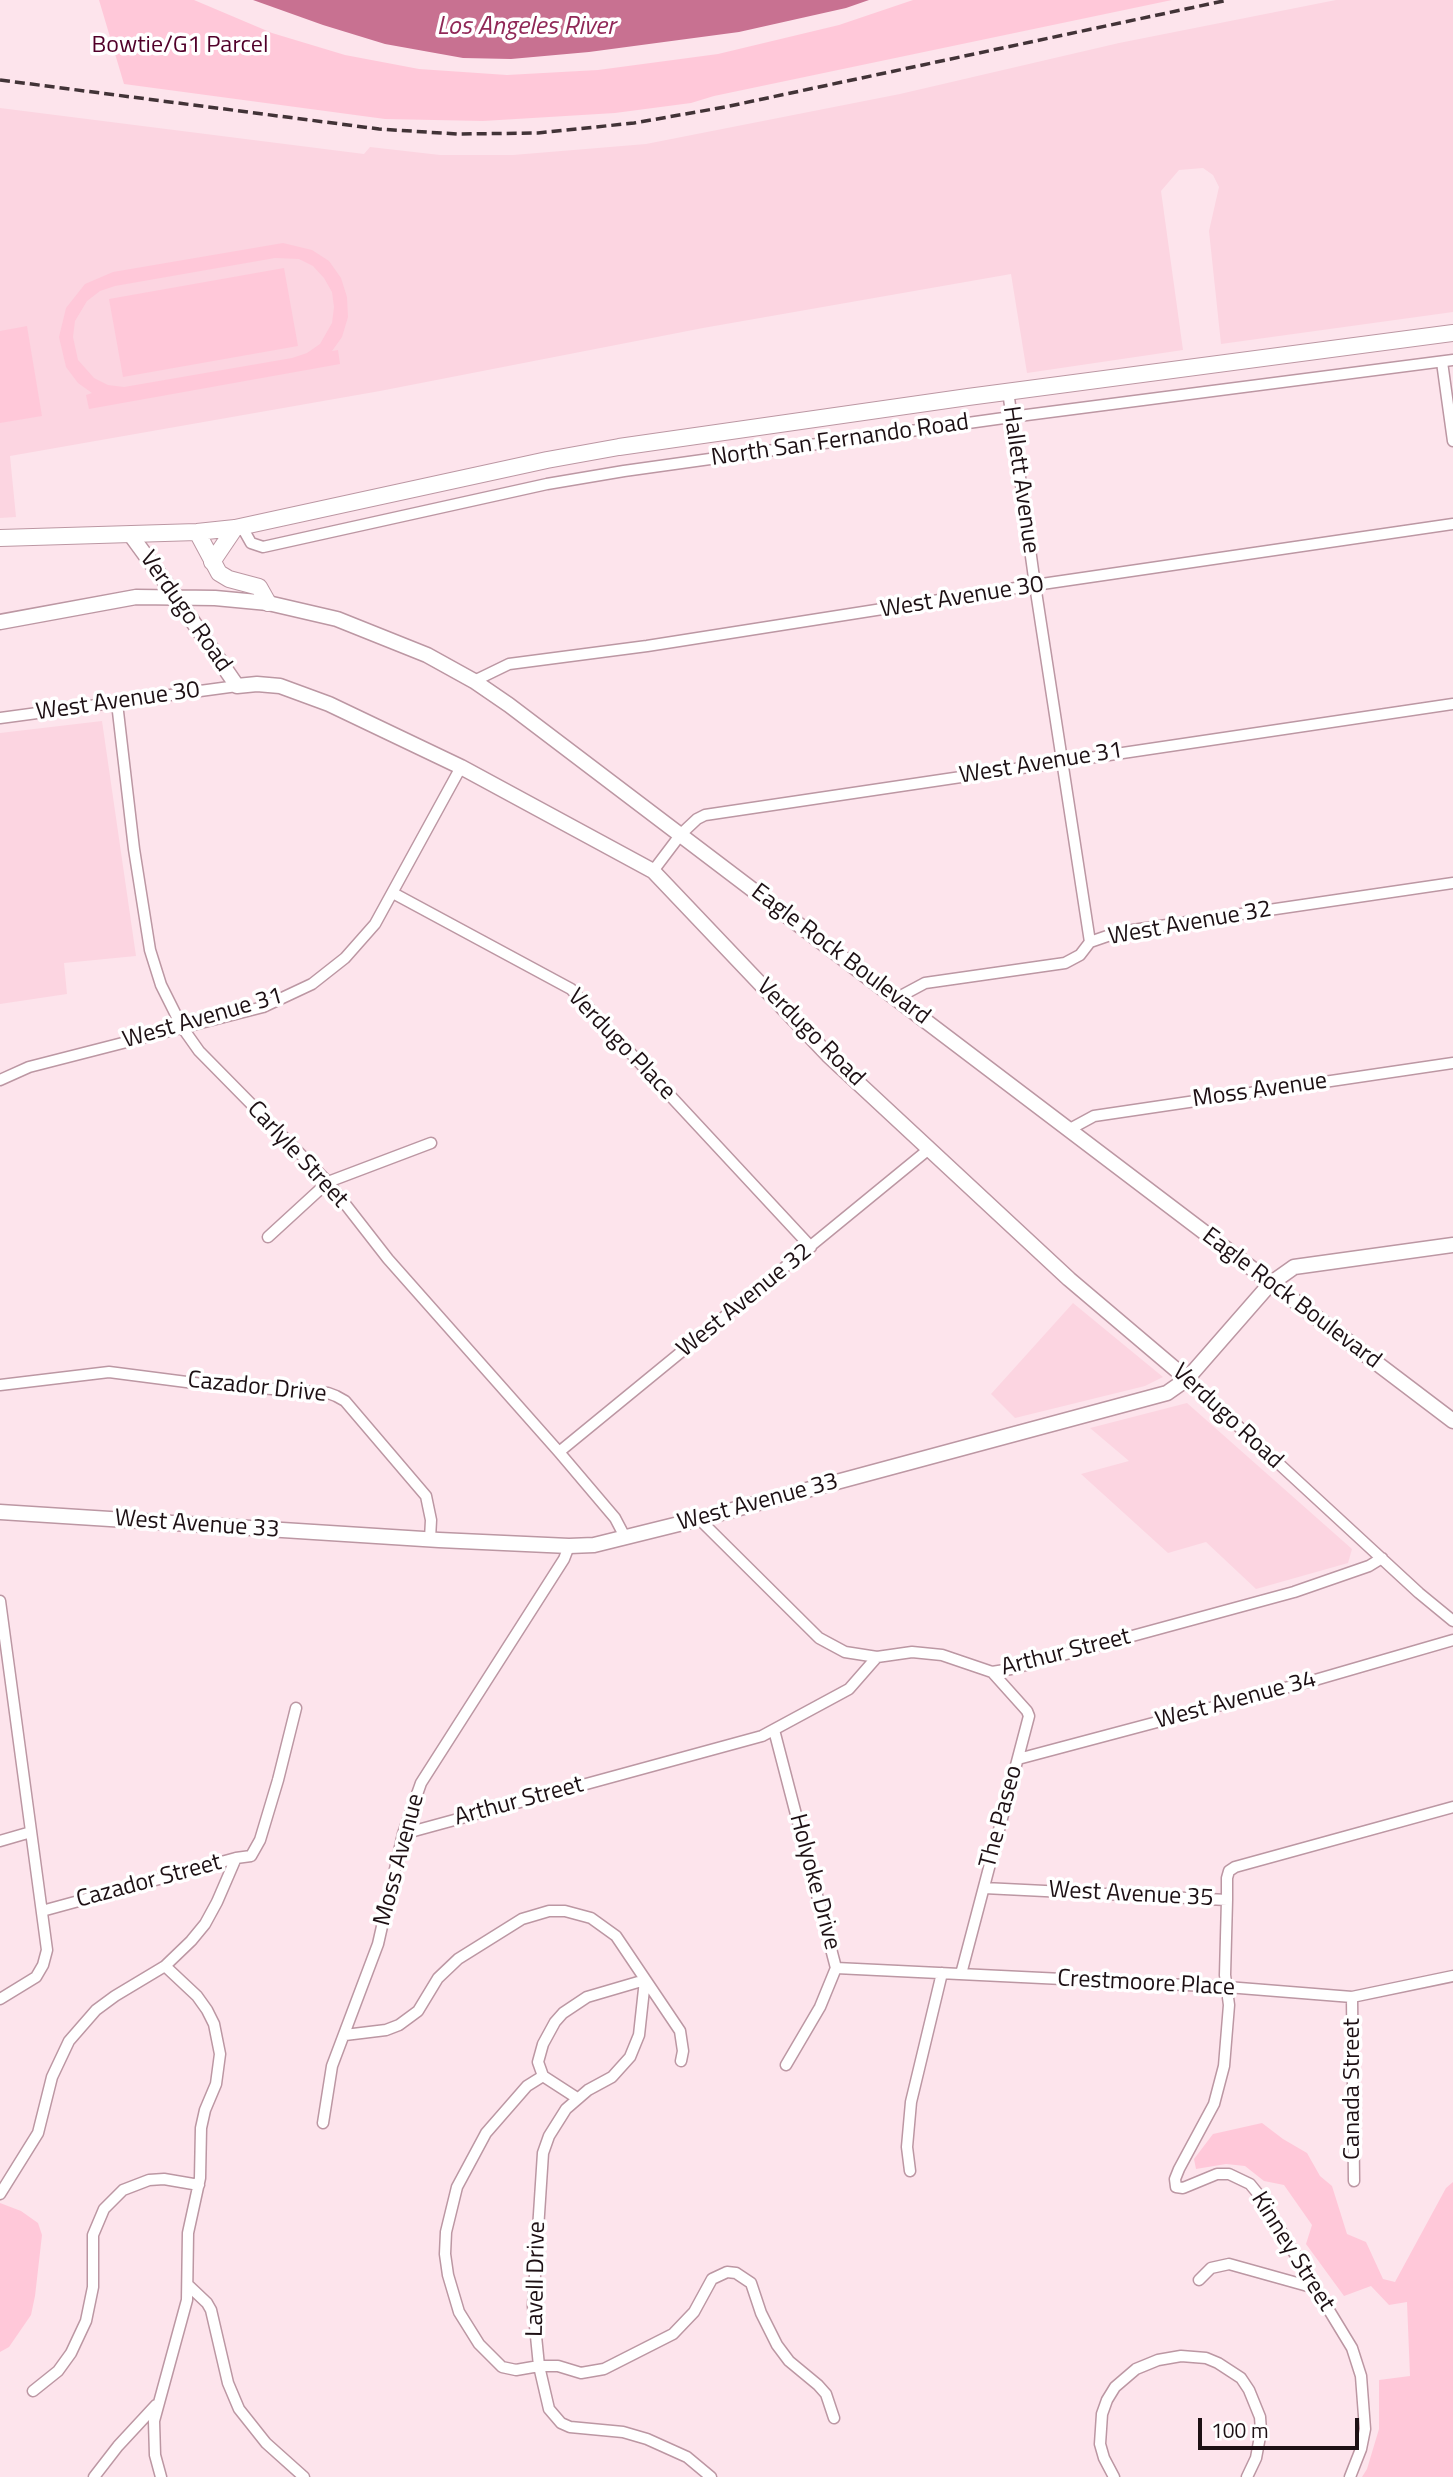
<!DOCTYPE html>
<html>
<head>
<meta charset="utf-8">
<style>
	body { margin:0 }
	#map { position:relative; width:1453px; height:2477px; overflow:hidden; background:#fde4ec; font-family:"Titillium Web",sans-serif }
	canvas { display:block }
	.scale { position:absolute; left:1198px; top:2418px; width:161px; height:32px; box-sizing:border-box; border:4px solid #1d1014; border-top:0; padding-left:9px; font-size:21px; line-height:24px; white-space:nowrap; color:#1d1014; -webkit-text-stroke:5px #fff; paint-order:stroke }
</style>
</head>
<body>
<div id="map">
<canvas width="1453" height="2477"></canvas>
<div class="scale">100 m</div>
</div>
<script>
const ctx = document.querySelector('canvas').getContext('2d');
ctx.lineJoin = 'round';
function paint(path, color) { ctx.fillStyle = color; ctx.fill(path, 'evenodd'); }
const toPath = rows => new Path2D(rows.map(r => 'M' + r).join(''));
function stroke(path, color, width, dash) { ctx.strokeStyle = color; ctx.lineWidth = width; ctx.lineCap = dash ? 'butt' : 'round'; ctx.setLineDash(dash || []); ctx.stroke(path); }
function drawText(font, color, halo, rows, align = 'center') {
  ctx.font = font + ' "Titillium Web",sans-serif'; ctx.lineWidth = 7; ctx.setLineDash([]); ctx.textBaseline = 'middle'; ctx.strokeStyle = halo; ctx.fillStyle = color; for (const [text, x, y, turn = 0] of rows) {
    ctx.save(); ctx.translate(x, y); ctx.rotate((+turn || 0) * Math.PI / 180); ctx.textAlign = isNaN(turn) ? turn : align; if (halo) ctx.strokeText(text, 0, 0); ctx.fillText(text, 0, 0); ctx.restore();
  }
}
paint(toPath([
	[1336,0,1453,0,1453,312,1221,344,1209,231,1219,187,1213,175,1203,168,1179,170,1161,191,1183,350,1027,373,1011,274,703,328,380,391,10,456,16,517,0,518,0,108,364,154,370,147,440,155,513,155,646,144,900,94,1119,43],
	[102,721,136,956,64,963,67,994,0,1004,0,733],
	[1073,1303,1163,1377,1145,1386,1015,1418,991,1394],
	[1187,1403,1352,1549,1348,1563,1256,1589,1206,1542,1168,1553,1081,1474,1129,1461,1090,1428]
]), '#fcd5e1');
paint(toPath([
	[99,0,194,0,272,33,345,55,419,69,507,75,598,70,718,54,839,25,913,0,1172,0,714,96,691,103,615,113,483,121,385,119,124,84],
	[283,243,312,250,329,261,341,278,347,297,348,317,342,337,332,351,338,350,340,364,89,409,86,395,92,393,78,383,66,367,59,337,66,308,85,284,113,272],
	[275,258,299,259,313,266,324,278,332,292,334,307,332,323,320,344,307,353,292,358,124,387,108,385,94,378,78,360,73,337,75,321,87,301,100,291,115,286],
	[284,268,298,346,123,377,109,299],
	[27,326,42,416,0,423,0,331],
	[1262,2123,1283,2139,1307,2153,1320,2176,1332,2186,1347,2234,1366,2242,1383,2279,1395,2282,1446,2188,1453,2182,1453,2477,1362,2477,1367,2469,1379,2429,1379,2380,1410,2376,1407,2302,1389,2305,1371,2286,1344,2296,1306,2244,1312,2225,1284,2185,1264,2181,1245,2166,1226,2164,1196,2169,1194,2159,1213,2134],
	[0,2203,21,2211,38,2223,42,2235,35,2296,31,2315,9,2347,0,2352]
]), '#ffc8d9');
paint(toPath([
	[253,0,869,0,846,8,739,32,589,52,511,59,463,58,385,44,323,25]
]), '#c87191');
const street = toPath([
	[1442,362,1453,441],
	[1008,391,1035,585,1090,942],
	[242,527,251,543,263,547,547,484,624,471,1011,417,1453,360],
	[474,681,509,664,647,646,1035,585,1453,524],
	[117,703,134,849,150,950,161,985,182,1027,199,1051,328,1182,388,1259,559,1452,615,1518,625,1537],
	[0,718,237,686],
	[653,871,681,834,697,819,705,815,1453,704],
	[393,893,571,989,811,1247],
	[897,998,925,983,1065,963,1080,955,1090,942,1119,932,1453,883],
	[0,1080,29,1067,263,1007,312,984,345,958,375,924,461,767],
	[1070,1129,1094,1116,1453,1063],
	[268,1237,328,1182,431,1143],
	[1187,1379,1419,1593,1453,1621],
	[0,1385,109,1372,202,1384,328,1393,336,1396,345,1401,426,1496,431,1520,430,1539],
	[559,1452,929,1149],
	[699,1519,819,1638,845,1652,877,1657],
	[0,1601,47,1950,43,1965,36,1977,0,1999],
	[774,1730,836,1968,820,2007,786,2065],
	[1018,1759,1315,1680,1453,1640],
	[403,1834,762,1736,849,1689,877,1657,912,1652,942,1655,992,1672,1011,1669,1294,1592,1369,1566,1382,1558],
	[0,1841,31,1832],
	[236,1858,251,1856,260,1840,278,1780,296,1708],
	[984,1888,1227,1900,1227,1878,1229,1871,1235,1867,1453,1807],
	[1227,1900,1225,1975,1229,2005,1224,2066,1214,2104,1179,2169,1175,2179,1176,2187,1183,2188,1217,2174,1229,2174,1250,2184,1259,2195,1352,2348,1361,2376,1365,2429,1361,2449,1350,2477],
	[42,1911,236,1858,217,1902,205,1924,191,1941,165,1966,197,1996,207,2010,214,2024,220,2054,216,2084,205,2110,201,2128,200,2178,188,2233,187,2300,154,2421,155,2455,161,2477],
	[836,1968,1227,1987,1352,1997,1453,1976],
	[961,1974,1029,1716,1027,1711,992,1672],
	[645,1980,639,2035,630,2057,612,2077,588,2090,566,2109,549,2136,543,2153,533,2306,539,2366,558,2366,581,2373,604,2369,673,2334,694,2312,712,2279,727,2272,736,2273,751,2283,761,2313,777,2345,789,2361,818,2385,826,2394,834,2418],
	[1352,1997,1354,2181],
	[345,2035,386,2030,399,2025,418,2011,438,1978,458,1959,522,1919,549,1911,565,1911,591,1918,616,1936,680,2031,683,2051,681,2061],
	[543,2076,527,2086,486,2133,457,2187,446,2232,445,2254,448,2275,459,2312,479,2344,502,2367,516,2370,539,2366,549,2409,561,2423,570,2427,623,2432,647,2439,687,2457,711,2477],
	[543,2076,538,2062,543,2044,555,2022,563,2013,587,1997,645,1980],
	[543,2076,577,2098],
	[323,2123,332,2066,378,1944,403,1834,421,1783,564,1559,569,1546],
	[910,2171,907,2147,911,2102,942,1973],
	[0,2194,38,2133,52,2077,69,2041,96,2010,115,1996,165,1966],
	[1199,2280,1211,2268,1229,2264,1315,2288],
	[188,2285,207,2303,211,2310,228,2383,239,2409,266,2443,304,2477],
	[33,2391,58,2371,71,2353,86,2321,93,2287,93,2235,104,2209,123,2190,149,2180,164,2179,199,2185],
	[94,2477,118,2446,156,2405],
	[1114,2477,1104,2458,1100,2444,1102,2414,1107,2400,1115,2387,1136,2369,1158,2360,1181,2356,1206,2358,1218,2363,1241,2378,1249,2390,1260,2417,1261,2431,1256,2458,1247,2477]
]);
const secondary = toPath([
	[130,534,176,597,237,686,257,684,280,686,329,704,461,767,653,871,828,1055,1069,1279,1187,1379],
	[0,622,136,597,215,598,268,603,337,619,427,655,474,681,509,705,1453,1421],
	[0,1512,439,1540,569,1546,594,1545,699,1519,1167,1393,1187,1379,1270,1284,1294,1267,1453,1245]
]);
const primary = toPath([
	[197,532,219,573,229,579,259,587,268,603],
	[0,538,197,532,235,528,547,460,619,447,968,397,1453,333],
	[212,562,235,528]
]);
stroke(street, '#bc97a3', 13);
stroke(secondary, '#bc97a3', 17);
stroke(primary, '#bc97a3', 18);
stroke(street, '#fff', 10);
stroke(secondary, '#fff', 14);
stroke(primary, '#fff', 16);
stroke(toPath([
	[0,80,379,129,457,134,538,133,634,123,725,107,1228,0]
]), '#423337', 3.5, [10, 5]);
drawText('24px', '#51002a', '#fff', [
	["Bowtie/G1 Parcel",180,46]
]);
drawText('24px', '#1d1014', '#fff', [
	["North San Fernando Road",840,441,-8],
	["Hallett Avenue",1020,480,82],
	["West Avenue 30",962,598,-9],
	["Verdugo Road",185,612,55],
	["West Avenue 30",118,702,-8],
	["West Avenue 31",1041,764,-9],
	["West Avenue 32",1190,924,-10],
	["Eagle Rock Boulevard",840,955,37],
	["West Avenue 31",203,1019,-16],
	["Verdugo Road",810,1033,45],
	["Verdugo Place",621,1045,46],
	["Moss Avenue",1260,1091,-8],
	["Carlyle Street",297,1155,47],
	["Eagle Rock Boulevard",1291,1299,37],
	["West Avenue 32",745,1301,-39],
	["Cazador Drive",257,1388,6],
	["Verdugo Road",1227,1417,43],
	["West Avenue 33",758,1503,-15],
	["West Avenue 33",197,1525,4],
	["Arthur Street",1066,1653,-14],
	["West Avenue 34",1236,1701,-15],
	["Arthur Street",519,1802,-15],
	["The Paseo",1002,1817,-75],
	["Moss Avenue",400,1860,-75],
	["Cazador Street",149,1882,-15],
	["Holyoke Drive",814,1882,75],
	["West Avenue 35",1131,1895,3],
	["Crestmoore Place",1146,1984,3],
	["Canada Street",1353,2089,-90],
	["Kinney Street",1292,2252,58],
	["Lavell Drive",537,2279,-89]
]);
drawText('italic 26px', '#902857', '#fff', [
	["Los Angeles River",526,28]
]);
</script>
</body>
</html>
